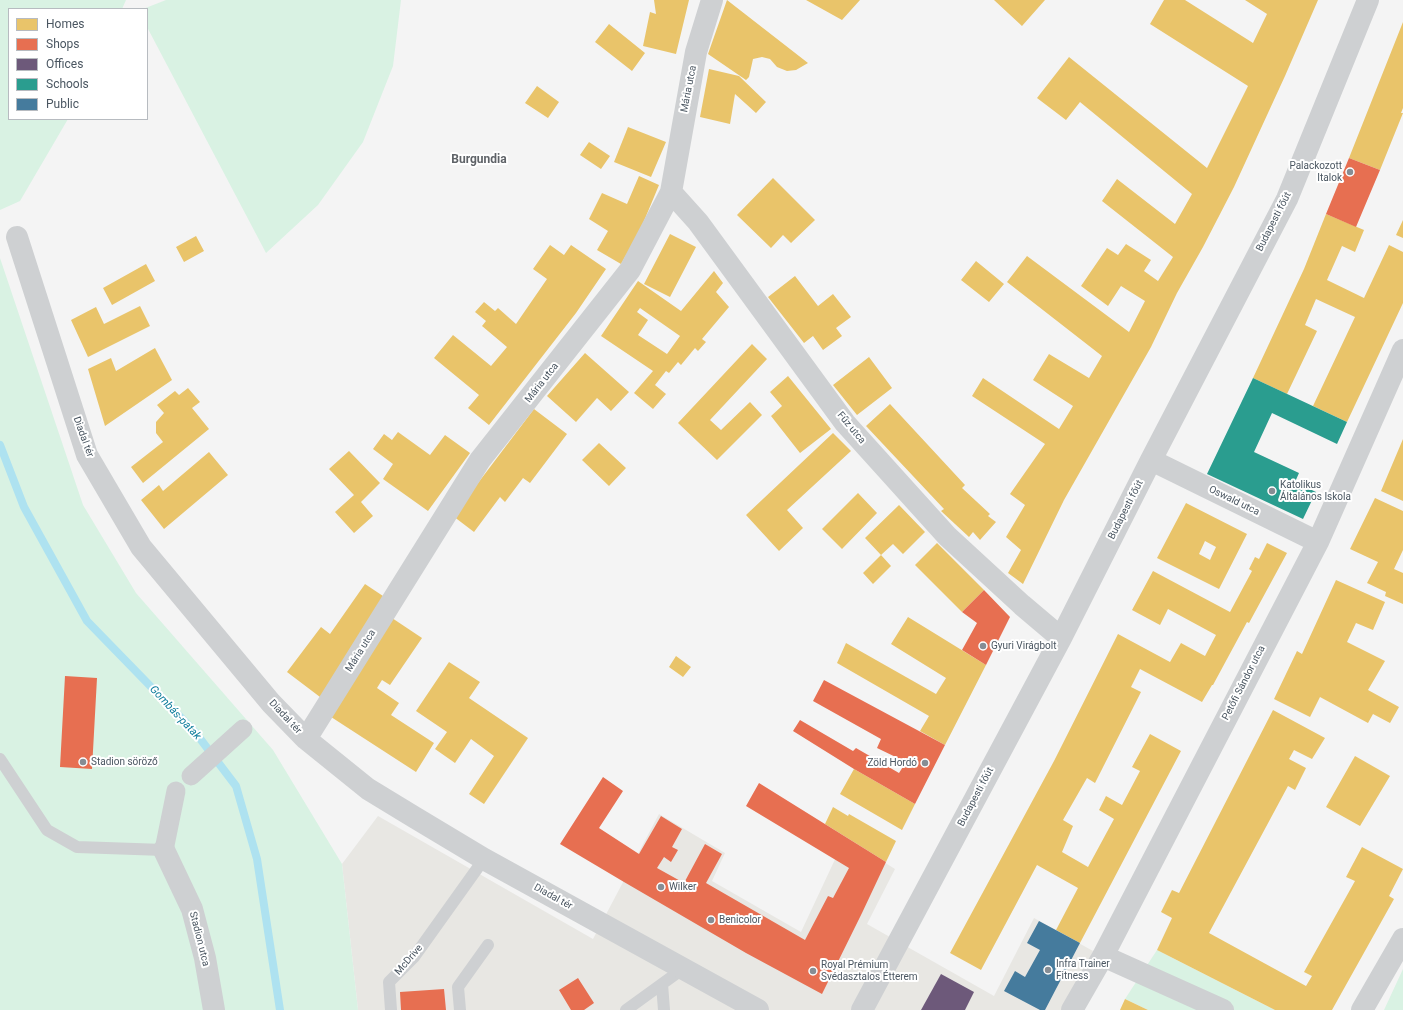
<!DOCTYPE html>
<html>
<head>
<meta charset="utf-8">
<style>
	body { margin:0 }
	#map { position:relative; width:1403px; height:1010px; overflow:hidden; background:#f4f4f4; font-family:Roboto,sans-serif }
	canvas { display:block }
	.legend { position:absolute; left:8px; top:8px; width:140px; height:112px; box-sizing:border-box; background:#fff; border:1px solid #b7bbc0; margin:0; padding:5px 7px; list-style:none; font-size:12px; color:#4a5661 }
	.legend li { display:flex; align-items:center; gap:8px; height:20px }
	.legend b { width:20px; border:1px solid #b7bbc0 }
</style>
</head>
<body>
<div id="map">
<canvas width="1403" height="1010"></canvas>
<ul class="legend">
<li><b style="height:11px;background:#e9c46a"></b>Homes</li>
<li><b style="height:11px;background:#e76f51"></b>Shops</li>
<li><b style="height:11px;background:#6d597a"></b>Offices</li>
<li><b style="height:11px;background:#2a9d8f"></b>Schools</li>
<li><b style="height:11px;background:#457b9d"></b>Public</li>
</ul>
</div>
<script>
const ctx = document.querySelector('canvas').getContext('2d');
ctx.lineJoin = 'round';
function paint(path, color) { ctx.fillStyle = color; ctx.fill(path, 'evenodd'); }
const toPath = rows => new Path2D(rows.map(r => 'M' + r).join(''));
function stroke(path, color, width, dash) { ctx.strokeStyle = color; ctx.lineWidth = width; ctx.lineCap = dash ? 'butt' : 'round'; ctx.setLineDash(dash || []); ctx.stroke(path); }
function drawText(font, color, halo, rows, align = 'center') {
  ctx.font = font + ' Roboto,sans-serif'; ctx.lineWidth = 4; ctx.setLineDash([]); ctx.textBaseline = 'middle'; ctx.strokeStyle = halo; ctx.fillStyle = color; for (const [text, x, y, turn = 0] of rows) {
    ctx.save(); ctx.translate(x, y); ctx.rotate((+turn || 0) * Math.PI / 180); ctx.textAlign = isNaN(turn) ? turn : align; if (halo) ctx.strokeText(text, 0, 0); ctx.fillText(text, 0, 0); ctx.restore();
  }
}
paint(toPath([
	[659,814,725,853,712,881,801,932,845,838,895,869,867,924,994,996,1034,918,1093,951,1068,1010,358,1010,342,864,378,816,593,939]
]), '#e8e7e3');
paint(toPath([
	[0,0,126,0,122,9,9,9,9,119,68,119,20,201,0,210],
	[166,0,401,0,393,66,363,142,318,205,266,253,147,27,147,9,143,9],
	[0,258,83,505,136,593,273,750,342,864,358,1010,0,1010],
	[1157,950,1275,1010,1148,1010,1125,999],
	[1403,969,1403,1010,1384,1010]
]), '#d9f2e3');
paint(toPath([
	[654,0,689,0,676,54,643,46,650,12,656,14],
	[727,0,808,63,796,70,787,71,777,67,770,59,762,57,753,59,749,77,746,80,708,54],
	[806,0,860,0,842,20],
	[994,0,1045,0,1022,26],
	[1164,0,1185,0,1253,43,1267,14,1245,0,1318,0,1285,76,1234,187,1203,247,1177,293,1151,347,1064,500,1023,584,1008,573,1021,550,1006,537,1025,505,1010,494,1045,444,972,396,983,378,1059,429,1073,406,1033,380,1049,354,1089,378,1102,356,1007,282,1027,256,1129,332,1145,301,1121,286,1108,306,1081,286,1107,248,1118,255,1126,244,1151,260,1144,271,1158,281,1173,257,1102,201,1117,179,1175,224,1192,194,1080,102,1066,120,1037,98,1069,57,1207,168,1248,86,1150,24],
	[1403,22,1403,108,1401,113,1403,113,1380,170,1349,158],
	[609,24,645,53,632,71,595,42],
	[709,69,739,76,766,102,756,113,735,94,730,124,700,117],
	[537,86,559,102,548,118,525,103],
	[628,127,666,142,651,177,614,162],
	[589,142,610,156,601,169,580,155],
	[639,176,659,185,639,233,621,264,597,250,608,231,589,219,602,193,627,204],
	[773,178,815,220,791,243,783,235,771,248,737,215],
	[1326,214,1364,230,1355,252,1342,246,1327,280,1364,298,1389,245,1403,252,1403,303,1347,422,1313,406,1355,317,1316,299,1305,325,1317,331,1287,394,1253,378,1304,269],
	[1403,220,1403,238,1396,235],
	[670,234,696,247,670,297,644,284],
	[196,236,204,251,184,262,176,247],
	[550,245,564,255,571,245,606,269,576,313,489,425,468,408,479,395,434,358,453,335,491,366,507,347,482,326,486,321,475,312,484,302,495,311,498,308,516,324,547,279,533,269],
	[976,261,1004,284,989,302,961,280],
	[146,264,155,281,112,305,103,288],
	[714,271,723,283,716,292,729,307,702,339,706,342,698,351,695,348,681,365,678,362,669,373,666,371,655,385,666,394,653,409,634,393,653,371,601,336,638,281,681,311],
	[640,308,680,336,667,354,638,335,648,320,637,312],
	[795,276,818,306,833,294,851,317,836,328,842,336,823,350,813,336,804,343,768,297],
	[140,306,150,326,88,357,71,320,96,307,104,324],
	[752,344,767,359,710,420,721,430,750,402,762,415,717,460,678,423],
	[155,348,172,380,105,426,88,369,111,358,116,371],
	[585,353,629,392,611,411,597,398,576,422,547,396],
	[869,357,892,388,857,415,833,385],
	[788,376,831,429,800,453,771,416,782,406,770,392],
	[188,388,200,402,192,408,209,429,143,483,131,467,163,442,156,433,156,422,164,413,157,405,175,391,179,395],
	[890,404,965,485,962,488,990,514,988,516,996,522,980,540,973,532,969,537,941,511,944,509,866,426],
	[534,409,567,434,530,483,523,478,505,502,500,497,474,532,453,516],
	[398,432,430,455,445,435,470,453,428,511,383,479,393,464,373,449,384,434,392,440],
	[833,433,851,451,787,510,803,528,779,551,746,515],
	[1403,439,1403,501,1381,491],
	[599,443,626,468,609,486,582,460],
	[349,451,380,483,361,502,373,516,354,533,335,512,354,495,329,469],
	[209,452,228,475,164,529,141,500,159,485,163,491],
	[858,493,877,513,842,549,822,529],
	[1375,498,1403,511,1403,550,1394,569,1403,573,1403,604,1385,596,1386,592,1367,583,1378,562,1350,549],
	[1186,503,1247,534,1219,589,1157,558],
	[1205,541,1216,547,1210,560,1199,554],
	[899,505,925,532,903,554,893,544,881,555,865,538],
	[937,543,984,590,962,612,915,565],
	[1267,543,1287,553,1249,623,1247,622,1213,685,1212,685,1202,702,1140,669,1131,687,1141,692,1095,783,1087,778,1063,820,1073,826,1062,852,1088,867,1114,819,1099,810,1106,796,1122,805,1140,771,1132,767,1150,734,1181,751,1080,943,1056,930,1078,888,1037,865,981,970,950,953,1054,761,1118,634,1170,662,1181,643,1205,656,1216,635,1168,609,1160,625,1132,610,1153,571,1230,612,1252,571,1249,569,1255,557,1259,559],
	[881,555,891,566,873,584,863,573],
	[1336,580,1385,602,1373,630,1356,623,1347,642,1385,661,1368,690,1399,707,1390,723,1373,714,1368,723,1320,697,1310,717,1274,699,1297,651,1302,654],
	[365,584,389,600,320,697,287,672,321,627,330,634],
	[908,617,986,665,945,745,920,731,929,716,837,663,846,643,936,694,946,678,891,644],
	[392,618,422,638,390,685,382,680,377,688,399,703,391,715,434,743,416,772,328,715],
	[676,656,691,667,683,677,669,667],
	[449,662,480,682,469,698,528,738,484,804,469,794,494,756,471,739,455,763,435,749,447,732,416,711],
	[1273,710,1325,738,1312,759,1294,750,1289,759,1306,768,1295,790,1288,786,1209,933,1306,986,1312,976,1304,972,1355,881,1346,877,1362,847,1403,869,1389,896,1394,899,1332,1010,1275,1010,1157,950,1172,918,1161,912,1172,890,1179,893],
	[1355,756,1390,776,1360,826,1326,807],
	[854,769,915,804,902,830,840,794],
	[833,807,848,816,849,814,896,841,886,862,825,824],
	[1125,999,1148,1010,1120,1010]
]), '#e9c46a');
paint(toPath([
	[1349,158,1380,170,1356,227,1326,214],
	[984,590,1010,617,986,665,962,650,977,623,962,612],
	[65,676,97,678,92,769,60,767],
	[824,680,945,745,915,804,854,769,793,731,800,720,853,751,856,748,899,773,906,762,877,748,881,739,813,701],
	[603,777,623,791,599,828,639,854,661,816,682,829,672,847,678,850,671,862,664,857,657,868,684,883,705,844,722,854,706,883,805,940,828,896,833,898,849,868,746,806,759,783,886,862,862,913,822,994,746,953,624,882,560,844],
	[578,978,594,1003,584,1010,571,1010,559,990],
	[444,989,446,1010,401,1010,400,992]
]), '#e76f51');
paint(toPath([
	[941,974,974,992,965,1010,921,1010]
]), '#6d597a');
paint(toPath([
	[1253,378,1347,422,1337,444,1272,413,1254,452,1299,473,1295,482,1316,492,1303,519,1207,474]
]), '#2a9d8f');
paint(toPath([
	[1039,921,1080,943,1045,1010,1040,1010,1004,991,1015,971,1025,977,1040,950,1027,943]
]), '#457b9d');
stroke(toPath([
	[0,445,24,507,87,621,195,732,236,786,257,859,280,1010]
]), '#aee2f0', 8);
stroke(toPath([
	[0,759,47,830,77,847,164,850],
	[662,984,664,1010],
	[391,1010,389,982,414,957,484,859],
	[460,1010,458,987,488,945],
	[626,1010,684,968]
]), '#ced0d2', 12);
stroke(toPath([
	[191,776,243,729],
	[164,850,176,791]
]), '#ced0d2', 19);
stroke(toPath([
	[671,192,698,222,845,423,947,536,1022,605,1061,638],
	[17,237,87,455,141,547,271,703,306,739,368,789,414,817,484,859,758,1010],
	[1151,460,1318,542],
	[306,739,480,460,630,270,671,192,696,52,712,0],
	[164,850,192,909,205,958,214,1010],
	[1103,956,1223,1010],
	[862,1010,1061,638,1151,460,1287,199,1368,0],
	[1072,1010,1103,956,1318,542,1403,350],
	[1362,1010,1403,939]
]), '#ced0d2', 22);
for (const [x, y, r, color] of [
	[1350,172,4,"#868d94"],
	[1272,491,4,"#868d94"],
	[983,646,4,"#868d94"],
	[83,762,4,"#868d94"],
	[925,763,4,"#868d94"],
	[661,887,4,"#868d94"],
	[711,920,4,"#868d94"],
	[1048,970,4,"#868d94"],
	[813,971,4,"#868d94"]
]) { const dot = new Path2D(); dot.arc(x, y, r, 0, 2 * Math.PI); ctx.fillStyle = color; ctx.fill(dot); stroke(dot, '#fff', 1.5); }
drawText('10px', '#4a5661', '#fff', [
	["Mária utca",689,89,-79],
	["Budapesti főút",1274,222,-63],
	["Mária utca",542,383,-52],
	["Fűz utca",851,428,50],
	["Diadal tér",83,437,70],
	["Oswald utca",1234,501,26],
	["Budapesti főút",1126,510,-63],
	["Mária utca",361,651,-58],
	["Petőfi Sándor utca",1244,683,-63],
	["Diadal tér",285,717,47],
	["Budapesti főút",976,797,-62],
	["Diadal tér",553,897,29],
	["Stadion utca",199,939,76],
	["McDrive",409,960,-49]
]);
drawText('10px', '#4a5661', '#fff', [
	["Palackozott",1342,166,"right"],
	["Italok",1342,178,"right"],
	["Katolikus",1280,485],
	["Általános Iskola",1280,497],
	["Gyuri Virágbolt",991,646],
	["Stadion söröző",91,762],
	["Zöld Hordó",917,763,"right"],
	["Wilker",669,887],
	["Benicolor",719,920],
	["Infra Trainer",1056,964],
	["Fitness",1056,976],
	["Royal Prémium",821,965],
	["Svédasztalos Étterem",821,977]
], 'left');
drawText('italic 11px', '#0c7c9b', '#fff', [
	["Gombás-patak",175,713,47]
]);
drawText('bold 12px', '#5f6368', '#fff', [
	["Burgundia",479,160]
]);
</script>
</body>
</html>
